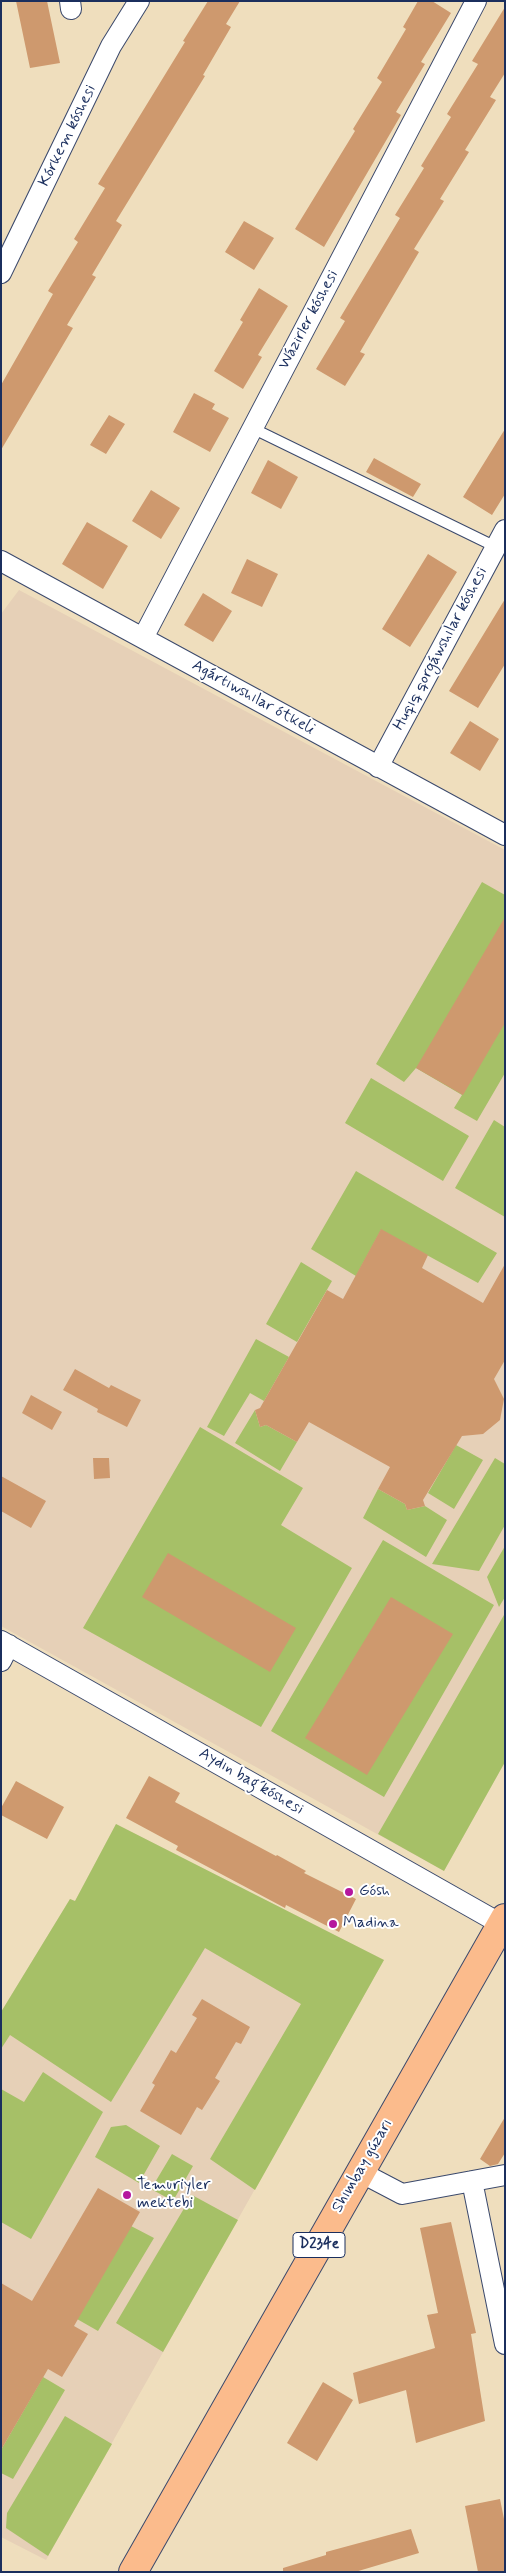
<!DOCTYPE html>
<html>
<head>
<meta charset="utf-8">
<style>
	body { margin:0 }
	#map { position:relative; width:506px; height:2573px; overflow:hidden; background:#efdebd; font-family:Mynerve,sans-serif }
	canvas { display:block }
	.frame { position:absolute; inset:0; border:2px solid #1b2f5e; pointer-events:none }
</style>
</head>
<body>
<div id="map">
<canvas width="506" height="2573"></canvas>
<div class="frame"></div>
</div>
<script>
const ctx = document.querySelector('canvas').getContext('2d');
ctx.lineJoin = 'round';
function paint(path, color) { ctx.fillStyle = color; ctx.fill(path, 'evenodd'); }
const toPath = rows => new Path2D(rows.map(r => 'M' + r).join(''));
function stroke(path, color, width, dash) { ctx.strokeStyle = color; ctx.lineWidth = width; ctx.lineCap = dash ? 'butt' : 'round'; ctx.setLineDash(dash || []); ctx.stroke(path); }
function drawText(font, color, halo, rows, align = 'center') {
  ctx.font = font + ' Mynerve,sans-serif'; ctx.lineWidth = 4; ctx.setLineDash([]); ctx.textBaseline = 'middle'; ctx.strokeStyle = halo; ctx.fillStyle = color; for (const [text, x, y, turn = 0] of rows) {
    ctx.save(); ctx.translate(x, y); ctx.rotate((+turn || 0) * Math.PI / 180); ctx.textAlign = isNaN(turn) ? turn : align; if (halo) ctx.strokeText(text, 0, 0); ctx.fillText(text, 0, 0); ctx.restore();
  }
}
paint(toPath([
	[19,590,505,850,505,1762,444,1871,1,1626,1,614],
	[116,1824,384,1960,46,2560,1,2537,1,2012,70,1899,75,1901]
]), '#e6d0b7');
paint(toPath([
	[482,882,505,895,505,1073,477,1121,454,1108,462,1095,416,1068,404,1082,376,1064],
	[371,1078,469,1136,443,1181,345,1123],
	[494,1120,505,1127,505,1217,455,1188],
	[356,1171,497,1253,478,1283,381,1230,356,1276,311,1249],
	[301,1262,332,1281,297,1342,266,1324],
	[256,1339,289,1357,264,1401,250,1393,224,1436,207,1427],
	[255,1410,260,1427,266,1425,297,1442,280,1471,235,1443],
	[200,1427,303,1488,281,1525,352,1568,261,1727,83,1628],
	[456,1445,483,1460,454,1509,428,1493],
	[495,1458,505,1464,505,1525,479,1571,432,1564],
	[378,1489,405,1504,407,1510,425,1506,447,1520,426,1557,363,1518],
	[383,1540,494,1605,384,1797,271,1731],
	[505,1546,505,1597,499,1607,487,1577],
	[504,1615,505,1762,444,1871,378,1834],
	[116,1824,384,1960,255,2190,210,2159,301,2004,205,1948,111,2102,10,2035,1,2049,1,2012,70,1899,75,1901],
	[43,2072,103,2112,31,2239,1,2222,1,2089,24,2102],
	[126,2125,160,2146,139,2183,95,2157,111,2127],
	[172,2154,193,2166,173,2201,151,2189],
	[192,2195,238,2220,163,2352,116,2323],
	[131,2226,154,2238,98,2331,77,2319],
	[43,2377,65,2390,13,2479,1,2473,1,2450],
	[65,2416,112,2444,48,2556,6,2528,7,2513]
]), '#a6c067');
paint(toPath([
	[16,1,47,1,60,63,30,68],
	[208,1,240,1,226,24,231,27,203,75,205,76,116,221,122,225,92,275,96,277,67,325,73,328,1,450,1,385,53,294,48,291,78,242,74,239,105,188,98,184,185,42,183,41],
	[418,1,432,1,451,13,421,62,425,64,396,112,401,115,324,247,295,229,355,131,353,129,382,82,377,78,406,29,403,27],
	[505,7,505,73,490,97,496,100,465,150,469,152,440,199,444,201,414,249,419,252,360,352,365,354,345,386,316,369,345,321,340,318,400,218,395,215,424,168,421,166,451,117,447,114,478,64,472,61],
	[244,221,274,238,254,270,225,252],
	[259,288,288,306,258,355,262,357,243,389,214,371,243,322,240,320],
	[194,393,215,404,212,409,229,418,210,452,173,432],
	[109,415,125,424,106,454,90,445],
	[505,429,505,494,492,515,463,497],
	[374,458,421,484,413,497,366,472],
	[268,460,298,477,281,509,251,493],
	[151,490,180,508,161,539,132,521],
	[87,522,128,546,103,589,62,564],
	[428,554,457,572,410,647,382,629],
	[247,559,278,574,262,607,231,593],
	[203,593,232,611,213,642,184,625],
	[505,599,505,664,478,708,449,691],
	[470,721,499,739,480,771,450,753],
	[505,917,505,1023,463,1095,416,1068],
	[381,1229,428,1255,422,1268,483,1303,505,1264,505,1360,494,1379,504,1399,500,1420,483,1434,462,1436,423,1500,425,1506,407,1510,405,1504,378,1489,390,1467,309,1422,297,1442,266,1425,260,1427,255,1410,260,1408,327,1290,343,1299],
	[75,1369,109,1388,111,1385,141,1400,127,1427,97,1412,98,1409,63,1390],
	[31,1395,62,1412,52,1430,22,1413],
	[93,1458,109,1458,110,1478,94,1479],
	[1,1476,46,1501,31,1528,1,1511],
	[168,1553,296,1628,270,1672,142,1597],
	[391,1597,453,1634,367,1775,305,1738],
	[149,1776,180,1793,175,1802,276,1856,277,1855,306,1871,304,1873,356,1899,339,1932,286,1905,285,1908,176,1850,178,1846,126,1818],
	[16,1781,64,1807,47,1839,1,1815,1,1808],
	[202,1999,250,2027,241,2044,236,2042,215,2078,220,2081,202,2110,197,2107,181,2135,140,2111,155,2085,152,2083,171,2050,176,2053,197,2018,192,2015],
	[505,2117,505,2153,498,2164,490,2166,480,2159],
	[98,2188,140,2212,74,2326,88,2334,62,2377,48,2369,1,2450,1,2283,32,2301],
	[451,2222,476,2333,471,2334,485,2421,416,2443,406,2390,359,2404,353,2373,435,2348,427,2315,438,2313,420,2228],
	[323,2382,353,2400,317,2461,287,2443],
	[500,2499,505,2524,505,2572,478,2572,465,2506],
	[411,2529,419,2553,355,2572,283,2572,283,2568,326,2555,326,2552]
]), '#ce996e');
const service = toPath([
	[252,428,496,547]
]);
const minor = toPath([
	[70,1,71,9],
	[1,273,111,46,139,1],
	[1,561,505,835],
	[143,638,476,1],
	[378,767,505,530],
	[1,1641,501,1924],
	[1,1661,9,1645],
	[360,2172,402,2194,505,2175],
	[472,2181,505,2344]
]);
const primary = toPath([
	[133,2572,505,1918]
]);
stroke(service, '#3b496c', 12);
stroke(minor, '#3b496c', 22);
stroke(primary, '#3b496c', 30);
stroke(service, '#fff', 10);
stroke(minor, '#fff', 20);
stroke(primary, '#fbbb8c', 28);
for (const [x, y, r, color] of [
	[349,1892,5,"#b5179e"],
	[333,1924,5,"#b5179e"],
	[127,2195,5,"#b5179e"]
]) { const dot = new Path2D(); dot.arc(x, y, r, 0, 2 * Math.PI); ctx.fillStyle = color; ctx.fill(dot); stroke(dot, '#fff', 2); }
for (const [x, y, w] of [
	[319,2245,52]
]) { const box = new Path2D(); box.roundRect(x - w / 2, y - 12.5, w, 25, 4); ctx.fillStyle = '#fff'; ctx.fill(box); stroke(box, '#1b2f5e', 1); }
drawText('bold 15px', '#1b2f5e', null, [
	["D234e",319,2245]
]);
drawText('16px', '#1b2f5e', '#fff', [
	["Kórkem kóshesi",68,136,-64],
	["Wázirler kóshesi",309,320,-62],
	["Huqıq qorǵawshılar kóshesi",441,649,-62],
	["Aǵartıwshılar ótkeli",253,698,29],
	["Aydın baǵ kóshesi",251,1782,30],
	["Shımbay gúzarı",363,2166,-60]
]);
drawText('16px', '#1b2f5e', '#fff', [
	["Gósh",359,1892],
	["Madina",343,1924],
	["Temuriyler",137,2186],
	["mektebi",137,2204]
], 'left');
</script>
</body>
</html>
